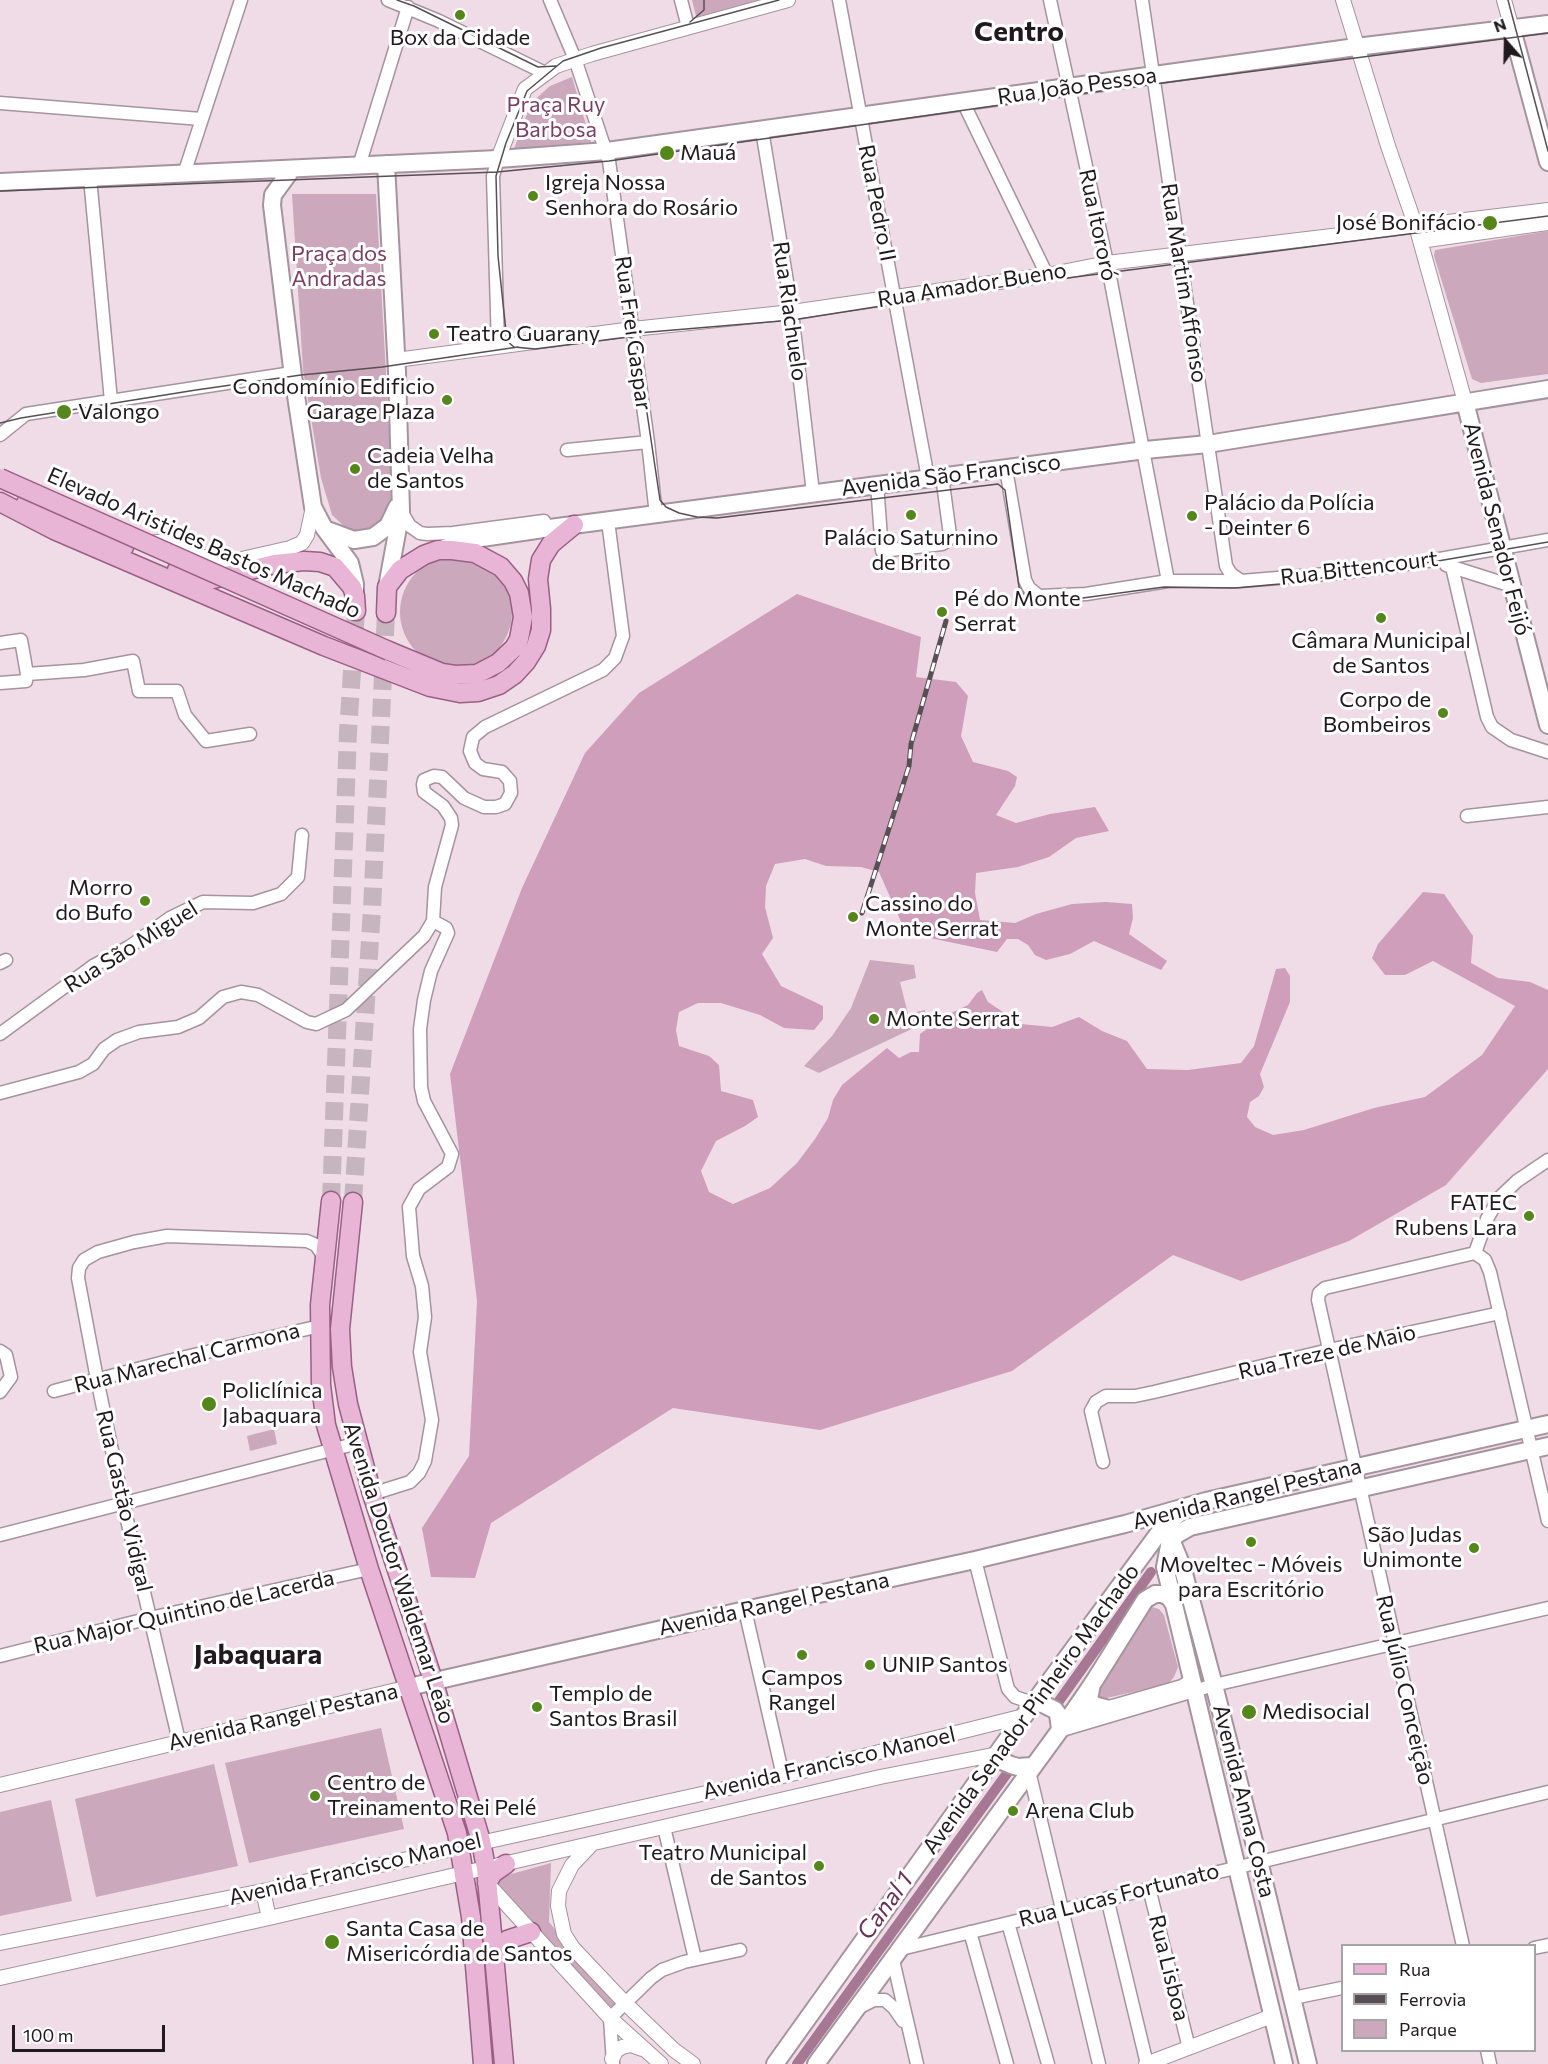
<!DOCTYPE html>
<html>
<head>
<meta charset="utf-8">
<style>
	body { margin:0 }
	#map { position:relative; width:1548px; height:2064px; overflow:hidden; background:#f0dce7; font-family:Commissioner,sans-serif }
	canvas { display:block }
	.legend { position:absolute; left:1341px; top:1944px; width:195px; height:108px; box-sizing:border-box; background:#fff; border:2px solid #a6a3a5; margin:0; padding:8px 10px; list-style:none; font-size:18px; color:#201a1e }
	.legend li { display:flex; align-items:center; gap:12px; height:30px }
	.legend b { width:30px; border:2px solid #a6a3a5 }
	.north { position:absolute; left:1476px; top:12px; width:60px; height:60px; -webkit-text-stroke:4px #fff; paint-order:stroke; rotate:340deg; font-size:16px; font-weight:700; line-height:24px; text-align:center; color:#201a1e }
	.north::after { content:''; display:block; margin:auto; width:21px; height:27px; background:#201a1e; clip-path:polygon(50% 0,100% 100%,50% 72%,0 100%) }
	.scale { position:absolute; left:12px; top:2025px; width:153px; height:27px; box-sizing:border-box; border:3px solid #201a1e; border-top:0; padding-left:8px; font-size:18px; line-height:21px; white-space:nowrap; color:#201a1e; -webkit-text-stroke:4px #fff; paint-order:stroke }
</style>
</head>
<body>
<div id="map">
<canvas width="1548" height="2064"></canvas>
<ul class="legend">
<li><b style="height:8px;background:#e9b5d6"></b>Rua</li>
<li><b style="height:8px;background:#584f54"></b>Ferrovia</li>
<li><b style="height:16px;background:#cba8bc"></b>Parque</li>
</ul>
<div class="north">N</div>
<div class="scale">100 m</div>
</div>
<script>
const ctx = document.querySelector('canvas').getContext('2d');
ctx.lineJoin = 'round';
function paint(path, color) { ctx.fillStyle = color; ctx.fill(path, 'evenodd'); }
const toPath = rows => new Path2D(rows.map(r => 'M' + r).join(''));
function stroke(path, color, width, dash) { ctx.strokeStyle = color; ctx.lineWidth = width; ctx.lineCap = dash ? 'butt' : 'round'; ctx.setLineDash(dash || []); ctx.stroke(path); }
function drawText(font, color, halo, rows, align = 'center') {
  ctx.font = font + ' Commissioner,sans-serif'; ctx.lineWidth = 6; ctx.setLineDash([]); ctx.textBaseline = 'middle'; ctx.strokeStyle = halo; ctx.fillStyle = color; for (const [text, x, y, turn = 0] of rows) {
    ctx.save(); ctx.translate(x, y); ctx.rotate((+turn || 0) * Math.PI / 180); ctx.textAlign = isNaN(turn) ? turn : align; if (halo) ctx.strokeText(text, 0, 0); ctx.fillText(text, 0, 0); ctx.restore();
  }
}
paint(toPath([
	[692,0,777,0,697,20],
	[572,77,591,142,514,149,531,103,550,86],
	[292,194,376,194,393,500,380,528,358,533,347,529,332,515,321,478,303,370],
	[1548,231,1548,374,1481,383,1472,379,1434,256,1435,250],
	'400 612a56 56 0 1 1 112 0a56 56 0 1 1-112 0Z',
	[870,960,914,965,916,978,900,982,908,1014,925,1010,925,1017,920,1025,819,1073,804,1066,832,1036,851,1008],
	[274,1429,277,1444,250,1451,247,1436],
	[1148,1606,1159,1609,1164,1615,1178,1667,1174,1677,1168,1684,1098,1700,1092,1695],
	[381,1728,404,1829,249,1863,225,1763],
	[214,1764,238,1866,96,1897,75,1799],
	[51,1800,72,1901,0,1916,0,1812],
	[551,1863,549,1922,617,2004,607,2008,496,1886,497,1878]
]), '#cba8bc');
paint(toPath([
	[797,594,921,637,916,677,956,682,968,696,961,736,973,762,1008,771,1017,777,1015,786,996,815,1016,823,1050,814,1095,807,1109,831,1076,838,1049,857,1018,867,976,873,975,893,980,920,1015,923,1036,914,1072,904,1106,902,1132,904,1133,918,1129,934,1167,961,1161,970,1094,941,1070,954,1046,960,1035,955,1028,945,1018,939,1007,939,997,952,906,933,879,872,861,867,826,866,805,859,775,864,766,886,765,907,773,938,762,954,781,986,823,1006,823,1019,814,1030,784,1028,760,1015,721,1003,698,1003,679,1012,676,1030,679,1046,709,1056,719,1065,721,1091,753,1100,758,1117,745,1126,716,1141,701,1171,709,1192,733,1204,770,1188,797,1163,815,1139,828,1118,833,1100,842,1085,887,1048,899,1058,911,1052,919,1052,920,1034,945,1016,968,1005,977,993,982,990,988,1002,1021,1024,1052,1027,1079,1017,1102,1031,1127,1041,1147,1069,1188,1070,1241,1063,1254,1046,1276,969,1285,968,1290,976,1290,1002,1260,1074,1264,1087,1259,1096,1250,1102,1247,1117,1255,1127,1273,1135,1304,1130,1374,1108,1425,1097,1482,1055,1515,1006,1433,961,1405,975,1385,975,1372,958,1378,944,1423,892,1444,894,1473,936,1471,963,1498,978,1530,982,1548,990,1548,1069,1446,1185,1349,1241,1241,1281,1173,1255,1012,1371,820,1430,673,1408,491,1523,475,1578,431,1577,422,1528,469,1456,477,1301,450,1074,522,888,585,753,639,693]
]), '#ce9ebb');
stroke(toPath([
	[1059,1701,1151,1572],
	[797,2064,1008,1772]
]), '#a67894', 10);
stroke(toPath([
	[331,1201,348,732,356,611],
	[353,1202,372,909,386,613]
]), '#c6b5bf', 18, [18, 9]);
const minor = toPath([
	[388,0,439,21,545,73],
	[550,0,575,59,609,161,648,442,656,515],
	[681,0,688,27],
	[839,0,928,478],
	[1050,0,1109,272,1168,581],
	[1142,0,1226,566,1231,574,1241,581],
	[963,102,1047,275],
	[0,103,201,119],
	[762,130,792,312,813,493],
	[359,166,408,7],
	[184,174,241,0],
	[90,178,111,401],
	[498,346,493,176,498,159],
	[0,435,26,414,292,373],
	[567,450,648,442],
	[1006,469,1025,580,1029,588,1039,596,1086,594,1168,581,1241,581,1350,572,1434,560,1548,540],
	[877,484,882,551,942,544,947,541,950,535,942,476],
	[401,511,410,526,420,533,427,534,453,533,544,521],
	[1446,565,1512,586],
	[1452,567,1487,717,1492,727,1511,740,1548,752],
	[0,643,21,640,27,674,84,670,133,661,139,691,177,691,185,715,206,741,250,734],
	[0,683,26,681,27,674],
	[1467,816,1548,807],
	[0,963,6,960],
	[0,1034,93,966,129,947,170,918,203,902,253,903,281,894,298,877,302,835],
	[0,1093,79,1072,93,1064,104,1049,117,1040,139,1032,178,1027,199,1018,223,997,241,992,258,995,307,1022,316,1024,346,1010,424,936,433,921,435,887,452,825,451,818,443,806,424,792,423,785,424,780,434,776,442,777,464,798,484,807,496,807,505,804,511,793,510,781,502,772,483,769,475,763,470,751,473,737,485,727,603,670,615,658,623,636,608,521],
	[1475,1253,1485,1260,1490,1272,1548,1521],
	[0,1351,6,1355,11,1377,0,1392],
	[54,1391,168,1361,320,1326],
	[1103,1462,1091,1411,1096,1402,1106,1396,1135,1396,1154,1392,1329,1350,1500,1313],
	[372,1494,410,1482,419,1473,425,1461,432,1420,420,1352,425,1317,422,1286,413,1256,409,1207,419,1189,448,1167,452,1154,424,1101,421,1087,420,1029,424,1000,431,971,448,933,446,928,433,921],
	[0,1535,358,1443],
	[975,1560,1008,1689,1015,1697,1033,1703],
	[745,1610,783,1776],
	[0,1656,150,1618,369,1569],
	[1071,1715,1116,1705,1182,1686,1192,1680],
	[1059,1731,1214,1685,1548,1608],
	[179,1741,123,1503,97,1379,78,1278,79,1268,84,1260,98,1252,134,1242,167,1236,307,1241,316,1245,324,1257],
	[1029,1771,1099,2064],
	[664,1827,695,1959],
	[1149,1888,1189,2048],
	[1107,1898,1147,2064],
	[1008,1923,1048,2064],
	[970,1932,1007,2064],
	[1463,1946,1318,1300,1319,1293,1325,1288,1475,1253,1487,1219,1499,1198,1517,1181,1548,1160],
	[1534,1948,1548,1945],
	[901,1949,1548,1792],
	[893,1960,917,2064],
	[1293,1998,1342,1988],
	[860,2007,874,2000,885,2000,894,2008,903,2021],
	[1487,2050,1490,2064],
	[613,2063,610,2018,651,1978,662,1970,684,1962,740,1950]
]);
const tertiary = toPath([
	[1343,0,1388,146,1418,233,1465,402],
	[1504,0,1512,29],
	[498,159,525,89,556,66,592,54,788,0],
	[1420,241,1548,223],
	[396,360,633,329,792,312,1047,275,1107,263,1548,210],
	[145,543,171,541,209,560,218,563,233,561,290,548,302,543,307,535,313,507],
	[0,1785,409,1687],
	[592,1844,572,1865,559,1891,558,1906,564,1934,573,1948,625,2003,674,2050,693,2064],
	[487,1883,610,2018,661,2064],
	[263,1891,269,1918],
	[0,1943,263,1891,783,1776,1024,1716],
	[0,1978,269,1918,880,1777,998,1754],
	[612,2059,616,2051,622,2047,631,2045,642,2049],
	[1146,2064,1272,2016]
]);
const secondary = toPath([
	[1512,29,1548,162],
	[386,164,397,372,401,511,387,587],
	[292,169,273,195,272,205,293,376,313,507,324,528,350,563,355,584,355,596],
	[0,182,498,159,607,151,1356,47,1548,24],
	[1465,402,1548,725],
	[327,530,354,540,373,537,388,526,397,507],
	[441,549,468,540,550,528,1145,450,1208,444,1548,389],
	[1170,1537,1182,1566,1214,1685,1259,1861,1308,2064],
	[1092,1684,1089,1699,1094,1705,1105,1708],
	[409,1687,745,1610,975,1560,1125,1524,1206,1501,1548,1424],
	[1033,1703,1043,1704,1055,1710,1058,1714,1060,1729],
	[998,1754,1004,1762,1011,1765,1018,1767,1032,1766],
	[775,2064,1024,1716,1164,1526,1182,1511],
	[816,2064,1071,1715,1093,1683,1145,1600,1155,1594,1162,1594,1169,1597,1173,1603],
	[1284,2064,1165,1567,1169,1546,1176,1535,1190,1527,1548,1446]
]);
const primary = toPath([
	[0,502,54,530,324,646,430,687,460,693,478,692,499,685,515,674,526,662,536,646,541,630,541,609,538,579,541,560,551,544,574,525],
	[26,503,124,547],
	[177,570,197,578,209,580,275,564,304,561,320,562,335,567,352,587,355,596,356,611],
	[386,613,387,587,400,570,424,555,438,550,452,550,475,553,501,567,513,581,519,593,523,617,519,639,514,648,498,663,477,674,455,675,442,673,389,651],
	[331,1201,320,1305,321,1385,326,1425,369,1569,457,1833,471,1917,483,2064],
	[353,1202,340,1329,342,1367,348,1404,372,1494,433,1680,481,1841,486,1868,504,2064],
	[487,1883,493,1873,506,1864],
	[494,1954,507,1940,531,1932]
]);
stroke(minor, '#a5939d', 15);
stroke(tertiary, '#a5939d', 16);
stroke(secondary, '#a5939d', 20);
stroke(primary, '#995f84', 21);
stroke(minor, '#fff', 12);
stroke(tertiary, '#fff', 14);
stroke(secondary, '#fff', 16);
stroke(primary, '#e9b5d6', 18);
stroke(toPath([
	[397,0,414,6,538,67,556,66],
	[779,0,601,48,563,61,527,91,506,143,496,176,498,256,507,341,514,347,535,349,628,337,636,339,660,500,666,507,679,513,697,517,717,518,998,484,1005,490,1019,587,1025,597,1046,603,1164,587,1235,588,1280,584,1438,561,1548,542],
	[1508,0,1548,151],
	[690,22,704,10,704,0],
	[0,191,497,172,609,161,1070,95,1548,33],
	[626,334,793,320,1013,285,1548,216],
	[0,423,21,418,196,390,301,375,382,367,518,347]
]), '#584f54', 1.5);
const rail = toPath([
	[862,913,909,766,911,744,946,621]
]);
stroke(rail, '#584f54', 5);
stroke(rail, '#fff', 3, [9]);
const primaryBridge = toPath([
	[0,478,389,651]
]);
stroke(primaryBridge, '#995f84', 21, []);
stroke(primaryBridge, '#e9b5d6', 18);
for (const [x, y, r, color] of [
	[460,15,6,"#54861b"],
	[667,153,8,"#54861b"],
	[533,196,6,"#54861b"],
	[1490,223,8,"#54861b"],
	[434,334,6,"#54861b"],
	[447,400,6,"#54861b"],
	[64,412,8,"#54861b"],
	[355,469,6,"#54861b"],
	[911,515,6,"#54861b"],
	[1192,516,6,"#54861b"],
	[942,612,6,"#54861b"],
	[1381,618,6,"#54861b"],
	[1443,713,6,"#54861b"],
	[145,901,6,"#54861b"],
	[853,917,6,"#54861b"],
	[874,1019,6,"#54861b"],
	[1529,1216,6,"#54861b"],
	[209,1404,8,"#54861b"],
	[1251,1542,6,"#54861b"],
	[1474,1548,6,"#54861b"],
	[802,1655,6,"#54861b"],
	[870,1665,6,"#54861b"],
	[537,1707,6,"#54861b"],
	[1249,1712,8,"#54861b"],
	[315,1796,6,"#54861b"],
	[1013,1811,6,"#54861b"],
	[819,1866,6,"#54861b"],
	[332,1942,8,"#54861b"]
]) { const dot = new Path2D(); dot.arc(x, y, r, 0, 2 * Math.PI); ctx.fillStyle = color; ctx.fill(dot); stroke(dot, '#fff', 2); }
drawText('22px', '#201a1e', '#fff', [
	["Box da Cidade",460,38,"center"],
	["Mauá",680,153],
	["Igreja Nossa",545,183],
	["Senhora do Rosário",545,208],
	["José Bonifácio",1476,223,"right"],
	["Teatro Guarany",446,334],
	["Condomínio Edificio",435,387,"right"],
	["Garage Plaza",435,412,"right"],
	["Valongo",78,412],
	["Cadeia Velha",367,456],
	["de Santos",367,481],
	["Palácio da Polícia",1204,503],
	["- Deinter 6",1204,528],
	["Palácio Saturnino",911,538,"center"],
	["de Brito",911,563,"center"],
	["Pé do Monte",954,599],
	["Serrat",954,624],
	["Câmara Municipal",1381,641,"center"],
	["de Santos",1381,666,"center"],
	["Corpo de",1431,700,"right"],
	["Bombeiros",1431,725,"right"],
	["Morro",133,888,"right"],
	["do Bufo",133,913,"right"],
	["Cassino do",865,904],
	["Monte Serrat",865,929],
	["Monte Serrat",886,1019],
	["FATEC",1517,1203,"right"],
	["Rubens Lara",1517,1228,"right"],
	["Policlínica",222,1391],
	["Jabaquara",222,1416],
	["São Judas",1462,1535,"right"],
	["Unimonte",1462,1560,"right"],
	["Moveltec - Móveis",1251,1565,"center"],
	["para Escritório",1251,1590,"center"],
	["UNIP Santos",882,1665],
	["Campos",802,1678,"center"],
	["Rangel",802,1703,"center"],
	["Templo de",549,1694],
	["Santos Brasil",549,1719],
	["Medisocial",1262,1712],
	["Centro de",327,1783],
	["Treinamento Rei Pelé",327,1808],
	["Arena Club",1025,1811],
	["Teatro Municipal",807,1853,"right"],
	["de Santos",807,1878,"right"],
	["Santa Casa de",346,1929],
	["Misericórdia de Santos",346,1954]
], 'left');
drawText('22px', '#201a1e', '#fff', [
	["Rua João Pessoa",1077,86,-8],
	["Rua Pedro II",877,203,79],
	["Rua Itororó",1098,225,78],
	["Rua Martim Affonso",1184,283,81],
	["Rua Amador Bueno",972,285,-9],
	["Rua Riachuelo",790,311,82],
	["Rua Frei Gaspar",633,333,82],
	["Avenida São Francisco",951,475,-7],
	["Avenida Senador Feijó",1497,529,76],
	["Elevado Aristides Bastos Machado",204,543,24],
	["Rua Bittencourt",1359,568,-7],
	["Rua São Miguel",131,947,-32],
	["Rua Treze de Maio",1327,1352,-13],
	["Rua Marechal Carmona",187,1358,-14],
	["Avenida Rangel Pestana",1247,1494,-14],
	["Rua Gastão Vidigal",124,1501,77],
	["Avenida Doutor Waldemar Leão",399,1573,72],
	["Avenida Rangel Pestana",774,1604,-12],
	["Rua Major Quintino de Lacerda",184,1612,-13],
	["Rua Júlio Conceição",1405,1690,77],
	["Avenida Senador Pinheiro Machado",1031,1709,-54],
	["Avenida Rangel Pestana",283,1717,-13],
	["Avenida Francisco Manoel",829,1763,-13],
	["Avenida Anna Costa",1244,1801,76],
	["Avenida Francisco Manoel",355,1869,-13],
	["Rua Lucas Fortunato",1119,1895,-14],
	["Rua Lisboa",1169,1968,76]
]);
drawText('22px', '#7b3e65', '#fff', [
	["Praça Ruy",556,105],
	["Barbosa",556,130],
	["Praça dos",339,254],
	["Andradas",339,279]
]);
drawText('italic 24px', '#6a2f56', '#fff', [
	["Canal 1",885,1906,-54]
]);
drawText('bold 28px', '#201a1e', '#fff', [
	["Centro",1019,32],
	["Jabaquara",258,1655]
]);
</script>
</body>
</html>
